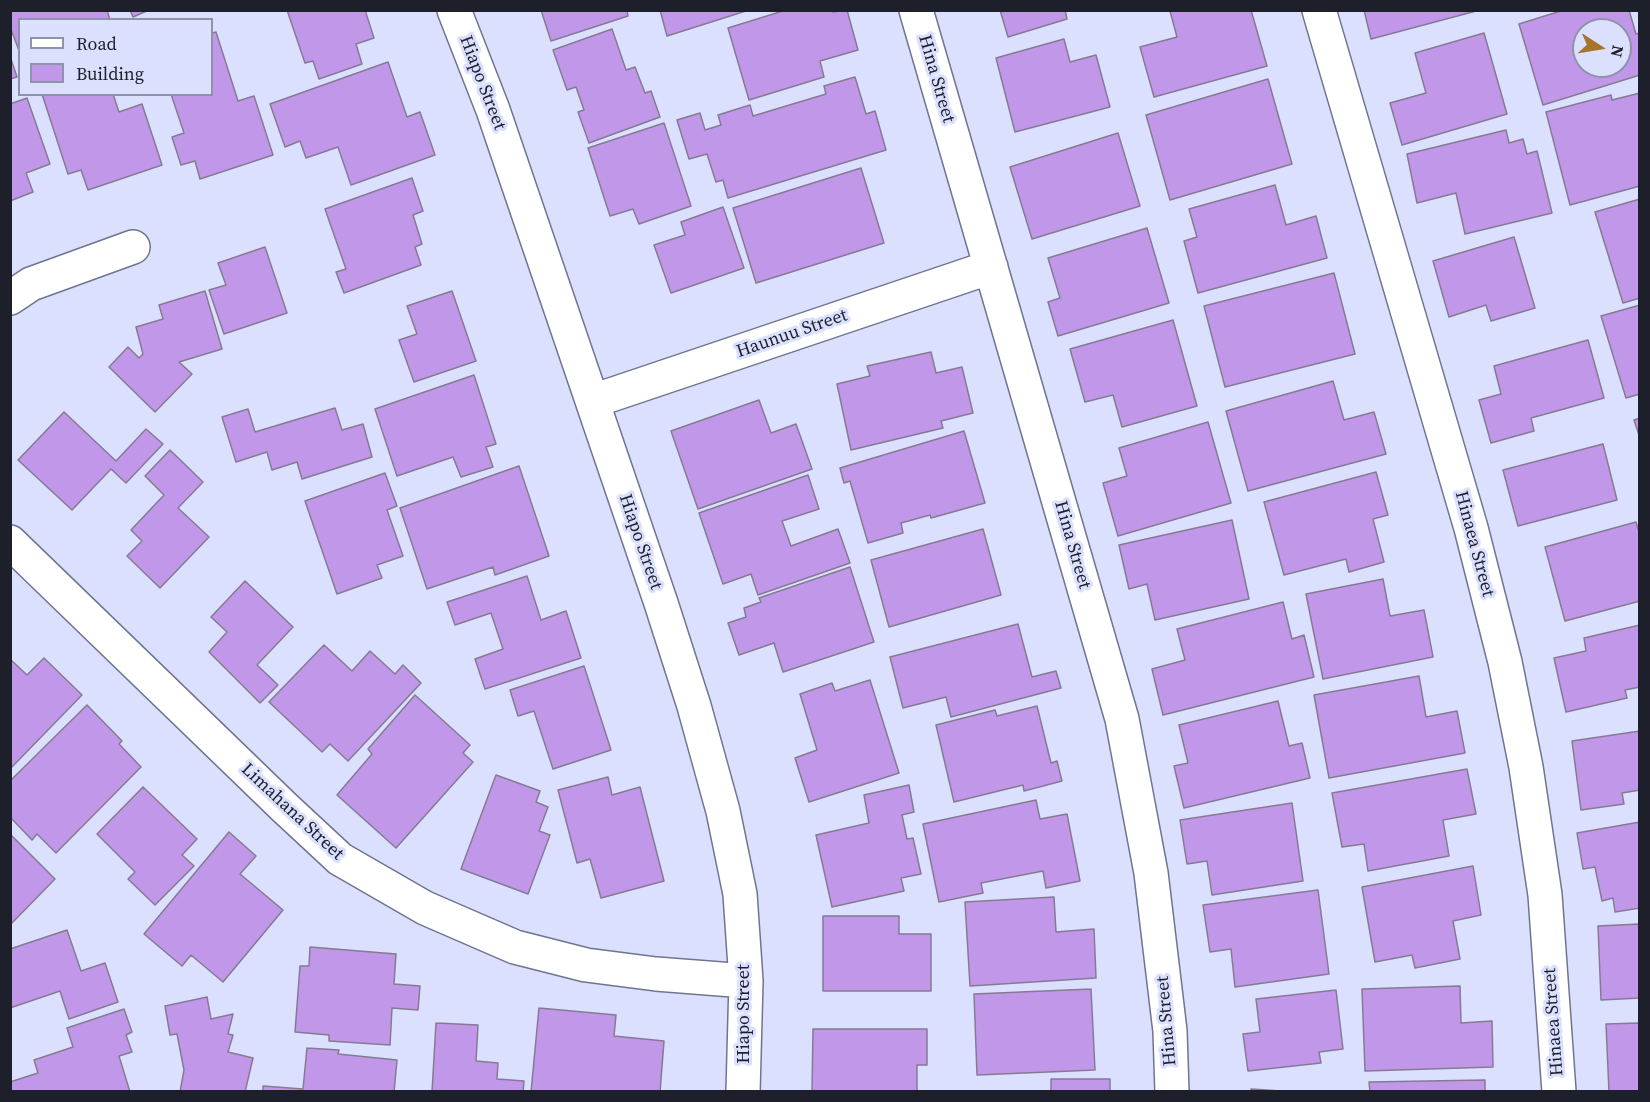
<!DOCTYPE html>
<html>
<head>
<meta charset="utf-8">
<style>
	body { margin:0 }
	#map { position:relative; width:1650px; height:1102px; overflow:hidden; background:#dae0fe; font-family:"Source Serif 4",serif }
	canvas { display:block }
	.frame { position:absolute; inset:0; border:12px solid #1d1f2a; pointer-events:none }
	.legend { position:absolute; left:18px; top:18px; width:195px; height:78px; box-sizing:border-box; background:#dae0fe; border:2px solid #8e93a9; margin:0; padding:8px 10px; list-style:none; font-size:18px; color:#1d1f2a }
	.legend li { display:flex; align-items:center; gap:12px; height:30px }
	.legend b { width:30px; border:2px solid #8e93a9 }
	.north { position:absolute; left:1572px; top:18px; width:60px; height:60px; box-sizing:border-box; background:#dae0fe; border:2px solid #8e93a9; border-radius:50%; rotate:102deg; font-size:16px; font-weight:700; line-height:24px; text-align:center; color:#1d1f2a }
	.north::after { content:''; display:block; margin:auto; width:21px; height:27px; background:#a6742a; clip-path:polygon(50% 0,100% 100%,50% 72%,0 100%) }
</style>
</head>
<body>
<div id="map">
<canvas width="1650" height="1102"></canvas>
<div class="frame"></div>
<ul class="legend">
<li><b style="height:8px;background:#fff"></b>Road</li>
<li><b style="height:16px;background:#c198e9"></b>Building</li>
</ul>
<div class="north">N</div>
</div>
<script>
const ctx = document.querySelector('canvas').getContext('2d');
ctx.lineJoin = 'round';
function paint(path, color) { ctx.fillStyle = color; ctx.fill(path, 'evenodd'); }
const toPath = rows => new Path2D(rows.map(r => 'M' + r).join(''));
function stroke(path, color, width, dash) { ctx.strokeStyle = color; ctx.lineWidth = width; ctx.lineCap = dash ? 'butt' : 'round'; ctx.setLineDash(dash || []); ctx.stroke(path); }
function drawText(font, color, halo, rows, align = 'center') {
  ctx.font = font + ' "Source Serif 4",serif'; ctx.lineWidth = 6; ctx.setLineDash([]); ctx.textBaseline = 'middle'; ctx.strokeStyle = halo; ctx.fillStyle = color; for (const [text, x, y, turn = 0] of rows) {
    ctx.save(); ctx.translate(x, y); ctx.rotate((+turn || 0) * Math.PI / 180); ctx.textAlign = isNaN(turn) ? turn : align; if (halo) ctx.strokeText(text, 0, 0); ctx.fillText(text, 0, 0); ctx.restore();
  }
}
const building = toPath([
	[10,10,107,10,110,20,20,20,20,53,10,27,10,10],
	[130,10,149,10,133,17,130,10],
	[287,10,365,10,374,38,356,44,362,64,319,79,313,61,305,63,287,10],
	[541,10,627,10,628,16,551,41,541,10],
	[660,10,749,10,667,36,660,10],
	[786,10,832,10,833,12,847,10,858,50,820,61,824,77,749,100,728,28,786,10],
	[1000,10,1065,10,1067,19,1008,37,1000,10],
	[1172,10,1251,10,1267,66,1154,97,1140,47,1177,37,1170,11,1172,10],
	[1364,10,1480,10,1371,39,1364,10],
	[1564,10,1629,10,1636,34,1640,33,1640,75,1543,105,1519,24,1564,10],
	[1584,30,1620,30,1620,66,1584,66,1584,30],
	[612,29,626,70,635,67,645,93,651,91,660,117,589,143,578,112,584,110,576,87,567,90,553,50,612,29],
	[216,32,238,101,254,96,273,155,200,179,195,161,181,165,172,137,184,133,171,94,212,94,212,33,216,32],
	[1484,33,1507,114,1402,145,1390,103,1426,93,1415,53,1484,33],
	[1064,39,1070,62,1096,55,1110,107,1015,132,996,58,1064,39],
	[10,56,17,77,10,79,10,56],
	[388,62,407,117,420,112,435,155,351,185,338,147,306,158,300,141,285,147,270,104,388,62],
	[855,77,866,114,875,111,886,150,728,198,723,180,716,182,707,154,689,159,677,120,700,113,705,130,721,125,718,115,750,105,753,116,826,94,824,86,855,77],
	[1268,79,1292,164,1170,200,1146,115,1268,79],
	[1640,93,1640,186,1570,205,1546,112,1611,95,1612,100,1640,93],
	[42,94,113,94,119,112,142,104,162,165,88,190,81,170,68,174,42,94],
	[27,98,50,164,26,173,33,192,10,201,10,104,27,98],
	[664,123,691,206,639,224,633,209,610,216,588,148,664,123],
	[1506,130,1509,143,1523,139,1527,154,1537,151,1552,213,1465,234,1456,193,1417,203,1407,154,1506,130],
	[1118,133,1140,206,1032,239,1010,167,1118,133],
	[861,168,884,243,756,283,733,208,861,168],
	[412,178,423,211,413,215,422,244,415,247,421,265,344,293,336,272,346,269,325,209,412,178],
	[1275,185,1286,225,1316,216,1327,258,1198,293,1184,241,1197,237,1189,209,1275,185],
	[1640,199,1640,298,1623,303,1595,212,1640,199],
	[723,207,744,268,671,293,654,245,685,235,681,222,723,207],
	[1147,228,1169,303,1058,336,1048,302,1060,298,1048,258,1147,228],
	[1514,237,1535,308,1491,321,1486,305,1449,317,1433,261,1514,237],
	[265,247,287,313,224,334,209,290,226,285,218,263,265,247],
	[1334,273,1355,354,1225,387,1204,306,1334,273],
	[205,291,222,349,179,362,192,374,155,412,109,367,128,347,139,358,143,354,136,327,163,319,159,305,205,291],
	[452,291,476,361,414,382,399,340,417,334,407,306,452,291],
	[1640,305,1640,394,1626,398,1601,316,1640,305],
	[1173,320,1197,406,1122,427,1113,395,1085,402,1070,349,1173,320],
	[1588,340,1604,398,1531,418,1534,431,1491,443,1479,400,1501,394,1494,366,1588,340],
	[931,352,936,373,962,367,973,413,941,421,943,428,851,450,837,384,870,376,867,366,931,352],
	[474,375,496,444,486,447,493,467,461,477,453,457,397,476,375,409,474,375],
	[1333,381,1344,420,1374,412,1386,454,1248,491,1226,411,1333,381],
	[759,400,771,433,796,424,812,469,698,509,671,431,759,400],
	[335,408,342,430,363,424,372,457,302,479,297,462,272,470,267,452,236,462,222,417,248,409,255,432,335,408],
	[64,412,116,461,146,429,163,444,126,483,111,469,72,510,18,460,64,412],
	[1640,418,1640,438,1634,420,1640,418],
	[1208,422,1231,503,1118,536,1103,483,1127,476,1119,448,1208,422],
	[964,431,985,503,931,518,930,515,901,523,903,533,868,543,850,481,844,483,840,468,964,431],
	[1603,444,1617,500,1518,526,1503,470,1603,444],
	[170,450,203,482,178,508,209,537,160,588,127,556,142,541,131,530,164,495,145,476,170,450],
	[519,466,549,556,495,575,493,567,427,589,400,508,519,466],
	[1376,472,1388,515,1373,519,1384,562,1349,572,1346,559,1284,575,1264,502,1376,472],
	[385,473,397,506,387,510,403,556,377,565,382,578,337,594,305,501,385,473],
	[808,475,819,509,782,521,791,546,838,529,850,563,758,595,751,574,723,584,699,513,808,475],
	[1232,520,1249,599,1155,620,1147,584,1129,589,1119,545,1232,520],
	[1636,522,1640,535,1640,601,1565,621,1545,547,1636,522],
	[983,529,1001,595,889,627,871,560,983,529],
	[850,567,874,642,783,672,774,643,739,655,728,623,746,617,744,608,761,602,759,598,850,567],
	[527,576,541,620,566,611,581,658,485,689,475,659,503,649,491,613,455,625,447,602,527,576],
	[1383,579,1390,616,1424,610,1433,657,1323,679,1306,594,1383,579],
	[245,581,293,627,257,665,278,685,260,703,209,652,227,632,211,617,245,581],
	[1283,602,1292,639,1304,635,1314,677,1163,715,1152,669,1185,660,1177,629,1283,602],
	[1018,624,1032,677,1056,671,1061,688,951,717,946,697,903,708,890,657,1018,624],
	[1640,625,1640,687,1625,690,1627,698,1566,712,1554,658,1586,651,1584,638,1640,625],
	[324,645,352,671,370,651,395,674,403,665,421,683,348,761,330,744,322,752,269,702,324,645],
	[44,658,82,695,10,769,10,659,27,675,44,658],
	[584,666,611,750,553,769,534,711,518,716,510,690,584,666],
	[1419,676,1426,717,1457,711,1465,753,1329,778,1314,695,1419,676],
	[870,680,899,773,809,802,795,758,817,750,800,694,832,683,835,691,870,680],
	[415,695,470,745,463,753,473,762,396,848,337,795,372,754,368,749,415,695],
	[1278,701,1289,746,1302,743,1310,778,1184,808,1174,766,1188,763,1179,725,1278,701],
	[87,705,122,741,119,744,141,767,56,853,37,834,32,840,10,817,10,781,87,705],
	[1037,706,1051,763,1057,761,1062,781,1024,791,1023,785,954,802,936,725,995,710,997,716,1037,706],
	[1640,731,1640,790,1622,793,1624,804,1581,810,1572,741,1640,731],
	[1467,769,1476,814,1443,820,1449,856,1368,871,1364,844,1342,847,1332,793,1467,769],
	[496,775,540,791,536,802,548,807,539,831,550,835,528,894,461,869,496,775],
	[608,777,612,795,640,787,664,881,601,898,590,859,577,863,558,790,608,777],
	[909,785,914,812,902,815,907,839,913,838,921,874,901,878,904,891,832,907,816,835,869,823,864,795,909,785],
	[143,787,197,839,182,855,194,866,155,905,128,879,135,872,97,834,143,787],
	[1036,800,1040,819,1067,814,1080,881,1046,888,1043,871,981,883,983,893,939,902,923,824,1036,800],
	[1292,803,1303,881,1212,895,1207,861,1187,864,1180,820,1292,803],
	[1640,822,1640,908,1615,912,1613,898,1602,901,1595,867,1583,869,1577,833,1640,822],
	[229,832,256,856,240,874,283,910,223,982,191,955,182,966,144,934,229,832],
	[10,834,55,879,10,925,10,834],
	[1473,866,1481,915,1453,921,1460,959,1415,968,1412,955,1375,962,1362,887,1473,866],
	[1318,890,1329,974,1235,987,1231,949,1210,952,1203,905,1318,890],
	[1054,897,1056,932,1094,929,1096,978,970,986,965,902,1054,897],
	[823,916,899,916,899,934,931,934,931,991,823,991,823,916],
	[1640,924,1640,998,1601,1000,1598,926,1640,924],
	[67,930,81,971,105,963,118,1002,69,1019,60,991,10,1008,10,949,67,930],
	[310,947,396,954,394,984,420,986,418,1010,392,1008,390,1045,329,1041,329,1035,295,1032,300,966,309,966,310,947],
	[1460,986,1461,1023,1492,1021,1493,1067,1365,1071,1362,989,1460,986],
	[1091,989,1095,1070,977,1075,974,994,1091,989],
	[1336,990,1343,1049,1319,1052,1321,1063,1248,1071,1243,1034,1260,1032,1256,999,1336,990],
	[207,997,211,1019,233,1014,228,1034,233,1035,228,1052,253,1058,245,1092,180,1092,184,1070,177,1034,170,1035,165,1006,207,997],
	[539,1008,616,1015,614,1036,664,1041,660,1092,531,1092,539,1008],
	[124,1009,132,1032,126,1035,132,1052,119,1056,130,1092,10,1092,10,1082,38,1073,34,1060,73,1047,67,1028,124,1009],
	[436,1023,478,1025,476,1061,498,1063,497,1079,524,1081,523,1092,432,1092,436,1023],
	[1640,1023,1640,1092,1609,1092,1606,1024,1640,1023],
	[813,1029,927,1029,927,1065,917,1065,917,1092,812,1092,813,1029],
	[307,1048,339,1050,338,1054,397,1060,394,1092,263,1092,263,1086,303,1089,307,1048],
	[1051,1079,1110,1079,1110,1092,1051,1092,1051,1079],
	[1485,1080,1485,1092,1370,1092,1369,1082,1485,1080],
	[1251,1089,1296,1092,1251,1092,1251,1089]
]);
paint(building, '#c198e9');
stroke(building, '#867a93', 1.5);
const minor = toPath([
	[454,10,493,110,661,603,694,706,723,811,740,894,746,981,743,1092],
	[916,10,1122,719,1151,873,1170,1031,1172,1092],
	[1319,10,1471,528,1505,662,1526,767,1545,895,1559,1092],
	[10,298,31,284,133,247],
	[593,401,991,267],
	[10,542,284,807,340,859,425,908,515,947,586,965,656,974,746,981]
]);
stroke(minor, '#6f758f', 36);
stroke(minor, '#fff', 33);
drawText('18px', '#1d1f2a', '#dae0fe', [
	["Hina Street",936,79,74],
	["Hiapo Street",482,83,69],
	["Haunuu Street",792,334,-19],
	["Hiapo Street",640,542,71],
	["Hinaea Street",1474,544,75],
	["Hina Street",1072,545,74],
	["Limahana Street",292,812,43],
	["Hiapo Street",744,1014,-90],
	["Hina Street",1167,1021,-95],
	["Hinaea Street",1554,1022,-94]
]);
</script>
</body>
</html>
